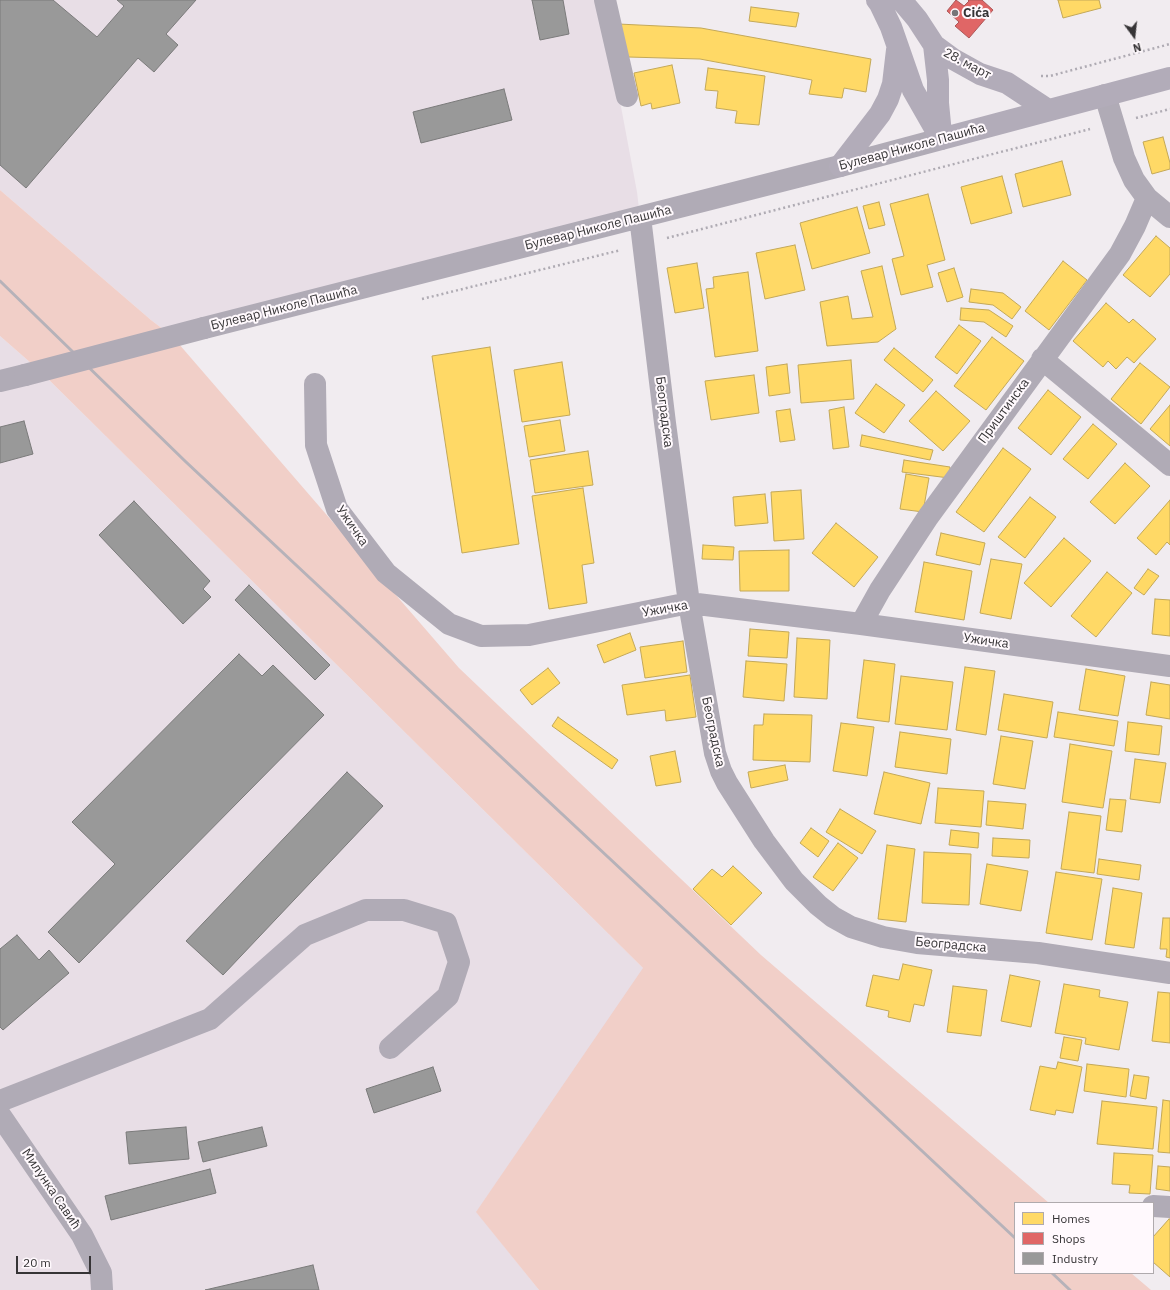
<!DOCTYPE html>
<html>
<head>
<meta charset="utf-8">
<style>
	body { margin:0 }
	#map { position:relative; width:1170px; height:1290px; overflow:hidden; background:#f1ecf0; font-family:"IBM Plex Sans",sans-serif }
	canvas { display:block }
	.legend { position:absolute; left:1014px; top:1202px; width:140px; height:72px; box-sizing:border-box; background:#fff9fd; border:1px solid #afaaad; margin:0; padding:5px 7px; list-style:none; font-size:12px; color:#363436 }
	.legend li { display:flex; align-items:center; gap:8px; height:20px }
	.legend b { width:20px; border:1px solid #afaaad }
	.north { position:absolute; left:1114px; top:16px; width:40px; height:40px; -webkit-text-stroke:3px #fff9fd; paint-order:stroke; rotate:165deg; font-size:11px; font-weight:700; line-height:16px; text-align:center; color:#363436 }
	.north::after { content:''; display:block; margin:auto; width:14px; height:18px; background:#363436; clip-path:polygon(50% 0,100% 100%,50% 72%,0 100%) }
	.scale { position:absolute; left:16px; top:1256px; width:75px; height:18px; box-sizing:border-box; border:2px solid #363436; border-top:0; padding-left:5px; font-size:12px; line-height:14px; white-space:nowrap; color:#363436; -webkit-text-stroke:3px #fff9fd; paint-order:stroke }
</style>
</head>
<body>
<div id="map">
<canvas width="1170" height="1290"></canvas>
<ul class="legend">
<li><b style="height:11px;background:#ffd966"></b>Homes</li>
<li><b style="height:11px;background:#e06666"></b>Shops</li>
<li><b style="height:11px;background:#999"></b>Industry</li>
</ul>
<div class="north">N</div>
<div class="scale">20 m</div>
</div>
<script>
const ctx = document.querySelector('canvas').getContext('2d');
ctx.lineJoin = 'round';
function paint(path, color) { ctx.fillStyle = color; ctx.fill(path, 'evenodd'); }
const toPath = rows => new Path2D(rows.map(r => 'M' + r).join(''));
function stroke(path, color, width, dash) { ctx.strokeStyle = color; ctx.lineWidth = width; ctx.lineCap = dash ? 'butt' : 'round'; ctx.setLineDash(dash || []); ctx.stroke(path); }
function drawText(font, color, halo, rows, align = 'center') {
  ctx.font = font + ' "IBM Plex Sans",sans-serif'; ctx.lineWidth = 4; ctx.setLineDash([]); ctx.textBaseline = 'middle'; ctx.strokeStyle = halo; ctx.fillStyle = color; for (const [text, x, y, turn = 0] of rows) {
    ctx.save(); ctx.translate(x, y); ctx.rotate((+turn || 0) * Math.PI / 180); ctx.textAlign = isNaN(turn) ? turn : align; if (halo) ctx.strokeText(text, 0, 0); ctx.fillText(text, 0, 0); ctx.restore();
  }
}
paint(toPath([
	[0,0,601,0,637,192,640,217,172,336,151,320,0,190],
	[0,336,40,371,644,969,477,1212,539,1290,0,1290]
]), '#e8dee6');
paint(toPath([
	[0,190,151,320,172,336,459,668,761,955,1049,1203,1015,1203,1015,1273,1131,1273,1151,1290,539,1290,476,1212,643,968,40,371,0,336]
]), '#f1cfc8');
const homes = toPath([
	[1058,0,1099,0,1101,8,1063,18,1058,0],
	[751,7,799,13,796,27,749,21,751,7],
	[618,24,701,28,871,59,866,92,844,88,842,98,809,94,812,80,700,59,628,57,618,24],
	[672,65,680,103,652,109,651,103,641,106,634,73,672,65],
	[708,68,765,76,759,125,735,123,737,111,716,108,718,91,705,90,708,68],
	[1163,137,1170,163,1170,169,1152,174,1143,142,1163,137],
	[1062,161,1071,195,1023,207,1015,174,1062,161],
	[1002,176,1012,213,971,224,961,187,1002,176],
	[928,194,945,260,927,265,933,287,901,295,892,259,904,256,890,204,928,194],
	[879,202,885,225,869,229,863,206,879,202],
	[857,207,870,253,812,269,800,223,857,207],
	[1156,236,1170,248,1170,274,1150,297,1123,275,1156,236],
	[795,245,805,290,765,299,756,253,795,245],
	[1063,261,1087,280,1049,330,1025,311,1063,261],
	[697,263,704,308,675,313,667,268,697,263],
	[882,266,896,329,878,342,827,346,820,302,848,296,852,319,873,317,861,271,882,266],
	[954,268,963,297,947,302,938,273,954,268],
	[748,272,758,351,715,357,706,289,714,288,713,277,748,272],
	[971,289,1003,293,1021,307,1012,319,993,305,969,302,971,289],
	[1106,303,1129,323,1133,319,1156,339,1134,363,1127,357,1116,369,1108,361,1103,367,1073,341,1106,303],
	[961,308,989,310,1013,326,1006,337,984,322,960,320,961,308],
	[959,325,981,341,957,374,935,357,959,325],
	[992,337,1024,361,986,410,954,386,992,337],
	[490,347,519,544,462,553,432,356,490,347],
	[894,348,933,380,923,392,884,360,894,348],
	[851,360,854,399,801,403,798,365,851,360],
	[562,362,570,415,522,422,514,370,562,362],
	[1140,363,1170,387,1141,424,1111,399,1140,363],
	[787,364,790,393,769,396,766,367,787,364],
	[754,375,759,413,711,420,705,381,754,375],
	[876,384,905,405,884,433,855,413,876,384],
	[1048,390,1081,417,1051,455,1018,428,1048,390],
	[936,391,970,421,943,451,909,421,936,391],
	[1170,405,1170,446,1150,429,1170,405],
	[844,407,849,447,833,449,829,410,844,407],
	[790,409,795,440,780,442,776,411,790,409],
	[560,420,565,451,529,457,524,426,560,420],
	[1093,424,1117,444,1088,479,1063,459,1093,424],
	[862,435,933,450,930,460,860,446,862,435],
	[1003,448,1031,469,984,532,956,512,1003,448],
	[588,451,593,485,535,493,530,460,588,451],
	[904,460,950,467,949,478,902,472,904,460],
	[1125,463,1150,486,1115,524,1090,502,1125,463],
	[906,474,929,478,923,512,900,509,906,474],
	[583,488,594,563,582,565,587,603,549,609,532,496,583,488],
	[801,490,804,539,774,541,771,492,801,490],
	[765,494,768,523,735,526,733,497,765,494],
	[1030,497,1056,517,1025,558,998,537,1030,497],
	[1170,500,1170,545,1167,542,1156,555,1137,538,1170,500],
	[836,523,878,557,854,587,812,553,836,523],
	[941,533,985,543,980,565,936,555,941,533],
	[1064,538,1091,561,1051,607,1024,583,1064,538],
	[703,545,734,547,733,560,702,559,703,545],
	[789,550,789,591,740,591,739,551,789,550],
	[991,559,1022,564,1011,619,980,613,991,559],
	[924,562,972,571,964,620,915,612,924,562],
	[1148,569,1159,576,1144,595,1134,588,1148,569],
	[1107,572,1132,593,1096,637,1071,616,1107,572],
	[1155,599,1170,600,1170,636,1152,634,1155,599],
	[750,629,789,632,787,658,748,656,750,629],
	[630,633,636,650,604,663,597,645,630,633],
	[797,638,830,640,827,699,794,697,797,638],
	[683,641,687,672,645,678,640,647,683,641],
	[864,660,895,664,889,722,857,718,864,660],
	[746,661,787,664,784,701,743,697,746,661],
	[965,667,995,671,986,735,956,730,965,667],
	[548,668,560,683,532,705,520,690,548,668],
	[1086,669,1125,676,1118,716,1079,710,1086,669],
	[690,675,696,717,666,721,665,710,627,715,622,685,690,675],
	[901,676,953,682,947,730,895,724,901,676],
	[1151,682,1170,685,1170,719,1146,715,1151,682],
	[1004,694,1053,702,1047,738,998,730,1004,694],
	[1058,712,1118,721,1114,746,1054,737,1058,712],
	[764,714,812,715,810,762,753,760,754,725,763,725,764,714],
	[558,717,618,760,612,769,552,726,558,717],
	[1128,722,1162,726,1159,755,1125,751,1128,722],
	[841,723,874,727,867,776,833,771,841,723],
	[900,732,951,739,947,774,895,767,900,732],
	[1001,736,1033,741,1025,789,993,784,1001,736],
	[1070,744,1112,751,1103,808,1062,802,1070,744],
	[675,751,681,782,656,786,650,756,675,751],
	[1135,759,1166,763,1160,803,1130,799,1135,759],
	[785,765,788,780,751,788,748,772,785,765],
	[884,772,930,783,921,824,874,814,884,772],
	[938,788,984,791,981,827,935,823,938,788],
	[1110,799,1126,800,1122,832,1106,830,1110,799],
	[988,801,1026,804,1023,829,986,825,988,801],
	[840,809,876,831,862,854,826,832,840,809],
	[1069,812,1101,816,1094,873,1061,869,1069,812],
	[811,828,829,841,818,857,800,843,811,828],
	[951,830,979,833,978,848,949,845,951,830],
	[993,838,1030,840,1029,858,992,856,993,838],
	[838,843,858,858,833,891,813,877,838,843],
	[887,845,915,849,906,922,878,919,887,845],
	[924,852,971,854,969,905,922,903,924,852],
	[1099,859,1141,865,1139,880,1097,874,1099,859],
	[987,864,1028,871,1021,911,980,904,987,864],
	[733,866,762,893,731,925,693,889,712,869,722,877,733,866],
	[1056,872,1102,879,1092,940,1046,933,1056,872],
	[1113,888,1142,893,1134,948,1105,944,1113,888],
	[1163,918,1170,918,1170,958,1166,957,1167,949,1160,949,1163,918],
	[903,964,932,970,924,1006,914,1004,910,1022,888,1017,889,1011,866,1006,873,975,899,980,903,964],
	[1010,975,1040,981,1031,1027,1001,1021,1010,975],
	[1064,984,1100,990,1099,997,1128,1002,1119,1050,1085,1044,1086,1038,1055,1033,1064,984],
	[953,986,987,990,981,1036,947,1032,953,986],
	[1158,992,1170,993,1170,1043,1152,1041,1158,992],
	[1064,1037,1082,1040,1078,1061,1060,1058,1064,1037],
	[1058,1062,1082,1067,1073,1113,1056,1110,1055,1115,1030,1110,1040,1066,1056,1069,1058,1062],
	[1087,1064,1129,1069,1126,1097,1084,1091,1087,1064],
	[1134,1075,1149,1077,1146,1099,1130,1096,1134,1075],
	[1163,1100,1170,1101,1170,1153,1158,1152,1163,1100],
	[1102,1101,1157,1107,1153,1149,1097,1144,1102,1101],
	[1114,1153,1153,1155,1150,1194,1129,1193,1130,1185,1112,1184,1114,1153],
	[1158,1166,1170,1167,1170,1191,1156,1189,1158,1166],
	[1169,1219,1170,1219,1170,1277,1153,1262,1153,1237,1169,1219]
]);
paint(homes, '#ffd966');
stroke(homes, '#c3a858', 1);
const shops = toPath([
	[956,0,964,6,969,1,968,0,982,0,993,10,969,38,955,26,959,22,947,11,956,0]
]);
paint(shops, '#e06666');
stroke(shops, '#ad5758', 1);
const industry = toPath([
	[0,0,53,0,97,37,124,6,117,0,196,0,166,34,178,45,154,72,138,58,26,188,0,165,0,0],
	[532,0,563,0,569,34,540,40,532,0],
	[504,89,512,120,421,143,413,112,504,89],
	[24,421,33,454,0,463,0,427,24,421],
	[134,501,210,581,203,589,211,597,183,624,99,535,134,501],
	[249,585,330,665,315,680,235,600,249,585],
	[239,654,262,676,273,665,324,715,79,963,48,932,115,864,72,822,239,654],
	[347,772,383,806,223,975,186,941,347,772],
	[17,935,39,960,49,950,69,973,3,1030,0,1027,0,949,17,935],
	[433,1067,441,1091,374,1113,366,1089,433,1067],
	[186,1127,189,1159,129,1164,126,1132,186,1127],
	[262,1127,267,1146,203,1162,198,1142,262,1127],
	[210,1169,216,1193,111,1220,105,1196,210,1169],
	[313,1265,319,1290,205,1290,313,1265]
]);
paint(industry, '#999');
stroke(industry, '#7b7b7b', 1);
stroke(toPath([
	[1041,76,1050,76,1170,44],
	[1136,118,1170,109],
	[667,238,1090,129],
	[422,299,621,250]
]), '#afabb3', 2.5, [2, 3]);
stroke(toPath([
	[605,0,627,96],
	[1105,95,1124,158,1134,180,1147,198,1170,217],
	[640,217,665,423,689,603,715,753,721,771,727,783,764,841,794,881,818,905,833,917,851,927,883,937,917,943,1038,953,1170,973],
	[204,328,840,166,941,139],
	[1042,359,1170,465],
	[0,381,25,375],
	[315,384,316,445,337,509,386,573,449,624,481,636,529,635,689,603,861,624,1170,666],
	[861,624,880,590,928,517,1120,254,1135,226,1147,198],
	[0,1101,210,1019,305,935,366,910,404,910,446,923,459,962,448,996,390,1048],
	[0,1115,82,1235,101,1273,102,1290],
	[1153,1206,1170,1207]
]), '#b0abb6', 22);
stroke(toPath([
	[877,0,880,4,891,27,913,90,941,139],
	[901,0,917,19,934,45,953,59,980,74,1007,83,1048,110],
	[934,45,938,80,938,103,941,134],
	[941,139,1170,78],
	[840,166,880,114,888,99,893,84,897,50]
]), '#b2acb9', 22);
stroke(toPath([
	[0,281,186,462,1015,1238],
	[1052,1273,1070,1290]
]), '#b6b2b9', 3);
stroke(toPath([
	[25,375,204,328]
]), '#b0abb6', 22);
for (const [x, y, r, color] of [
	[955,13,4,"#777477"]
]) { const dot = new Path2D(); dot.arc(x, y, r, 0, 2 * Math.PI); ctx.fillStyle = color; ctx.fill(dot); stroke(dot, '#fff9fd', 1.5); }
drawText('bold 13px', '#363436', '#fff9fd', [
	["Cića",963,13]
], 'left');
drawText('13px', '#363436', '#fff9fd', [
	["28. март",967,64,28],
	["Булевар Николе Пашића",912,147,-15],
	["Булевар Николе Пашића",598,228,-14],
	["Булевар Николе Пашића",284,308,-14],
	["Приштинска",1004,411,-54],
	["Београдска",664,412,83],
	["Ужичка",352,526,55],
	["Ужичка",665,609,-10],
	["Ужичка",986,641,8],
	["Београдска",713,732,78],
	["Београдска",951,945,5],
	["Милунка Савић",51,1189,56]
]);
</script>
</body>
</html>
